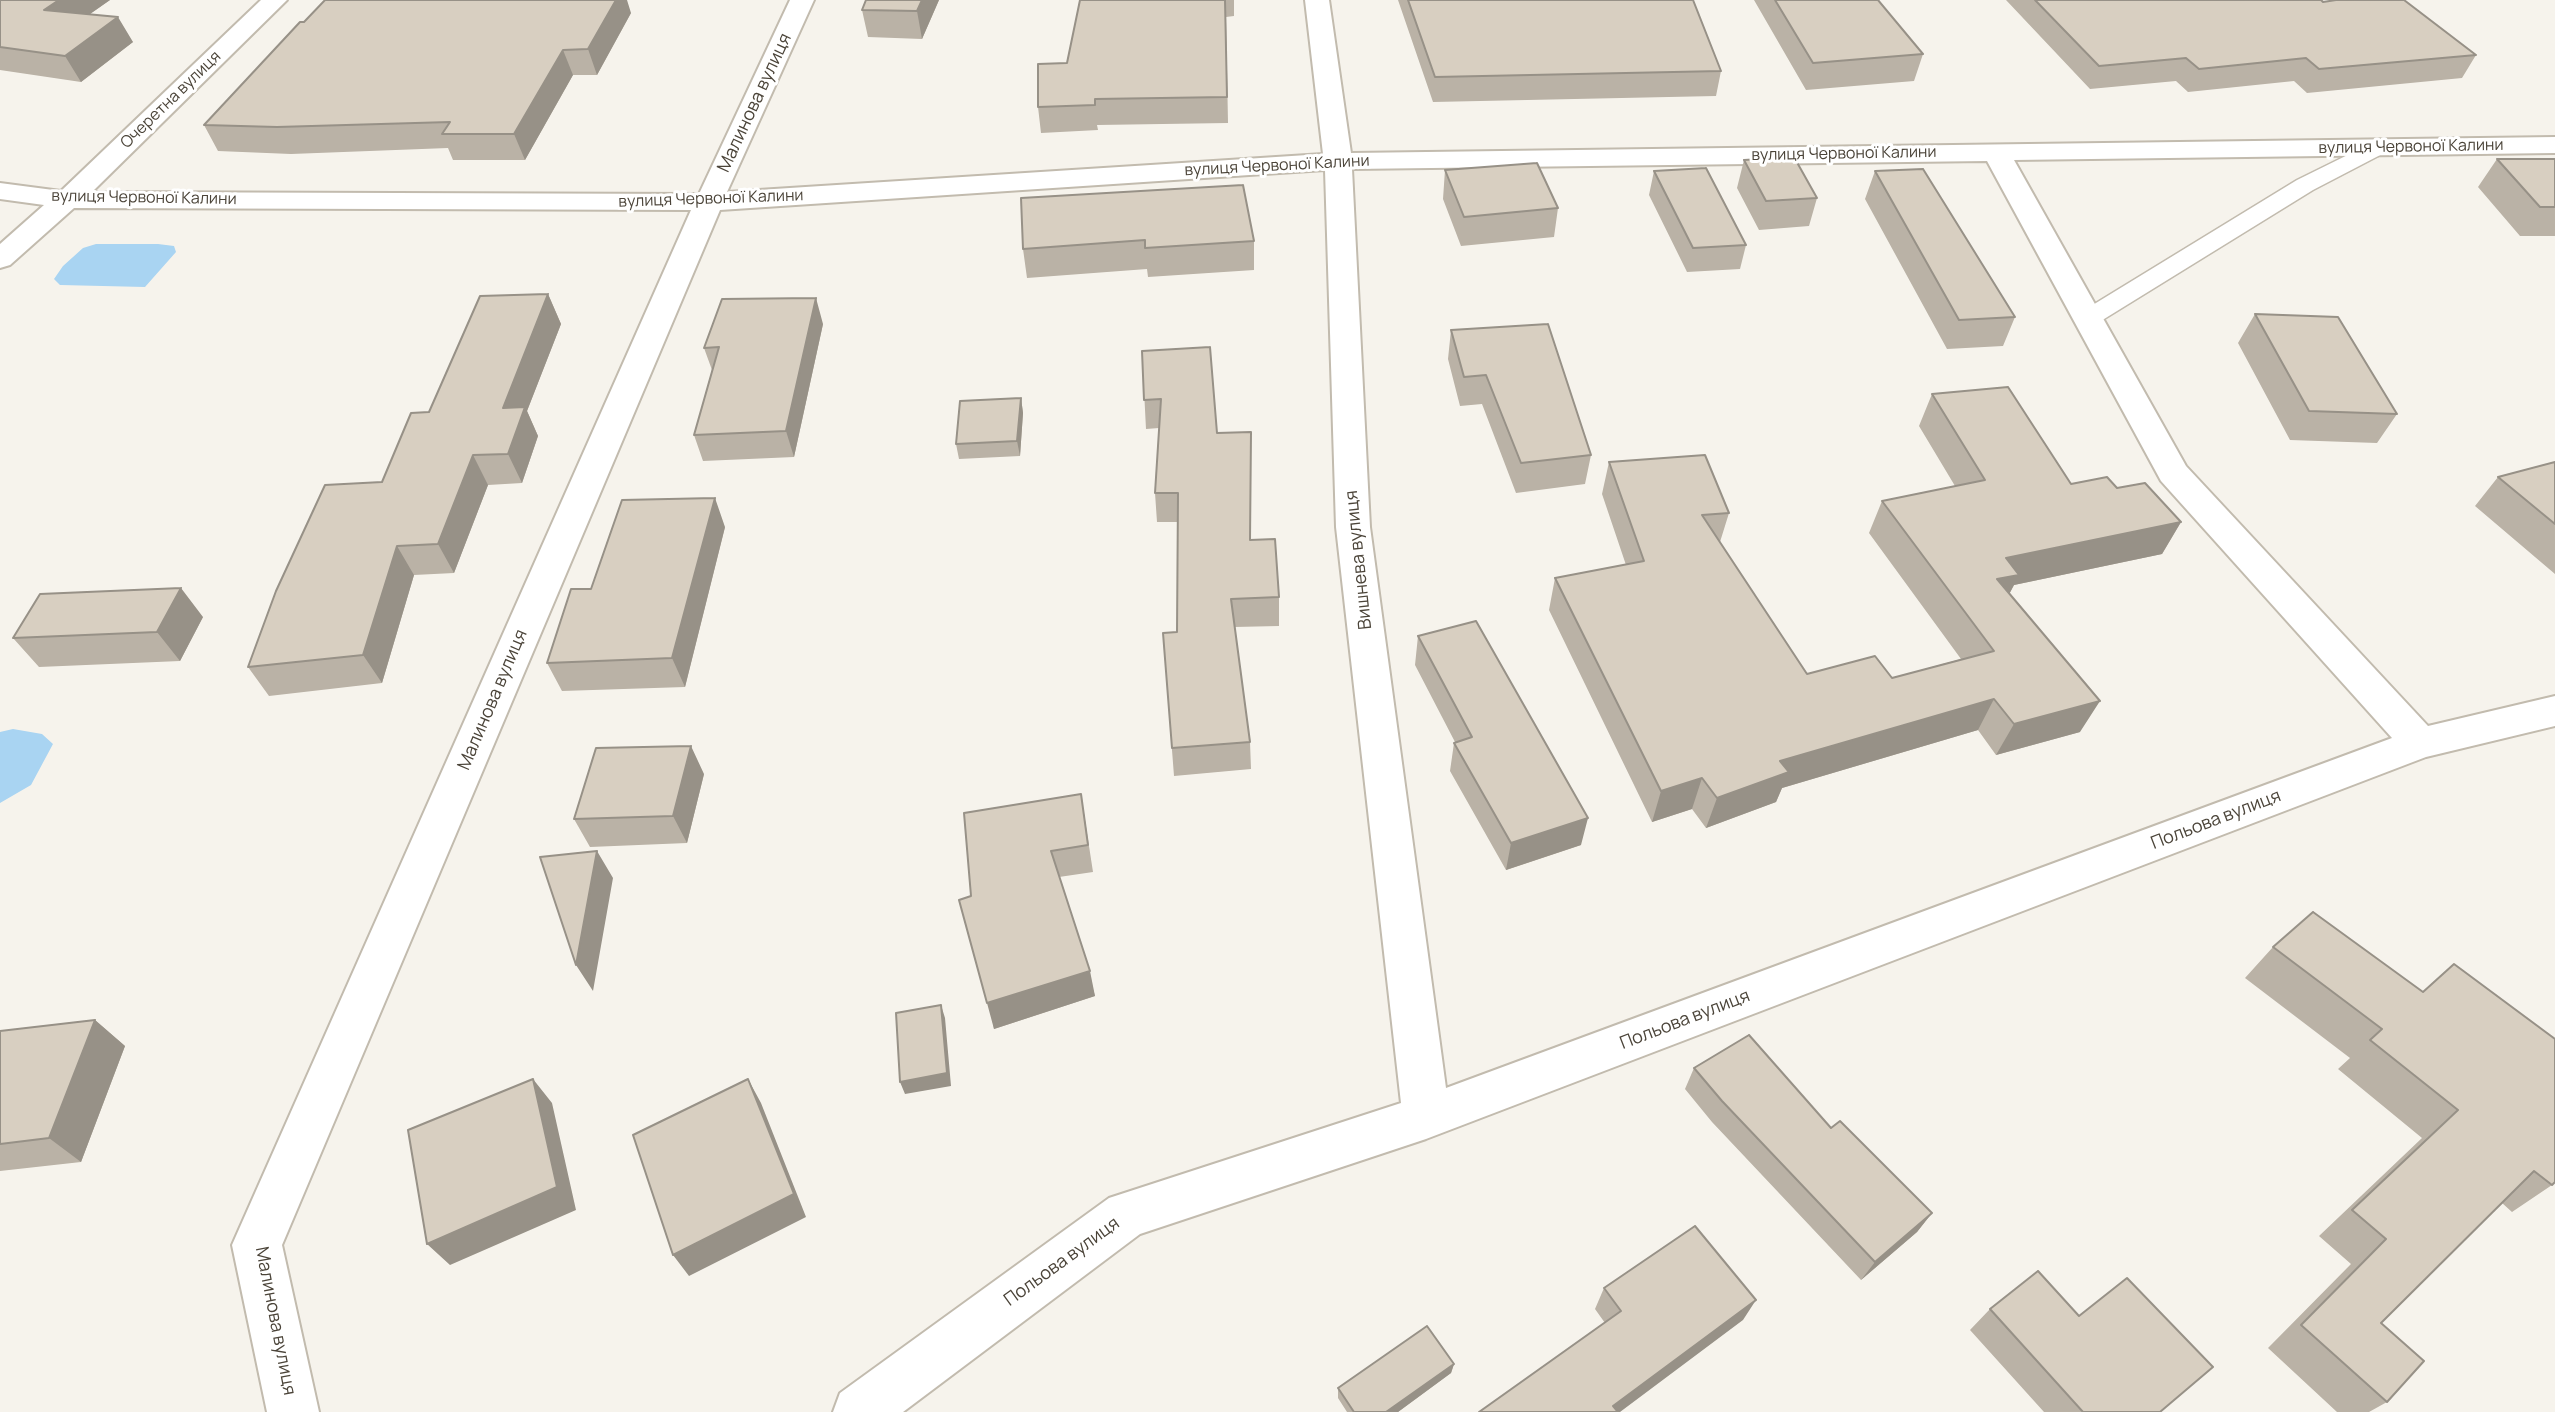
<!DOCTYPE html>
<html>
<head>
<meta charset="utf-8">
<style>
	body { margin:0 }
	canvas { display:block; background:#f6f3ec }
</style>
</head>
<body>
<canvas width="2555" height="1412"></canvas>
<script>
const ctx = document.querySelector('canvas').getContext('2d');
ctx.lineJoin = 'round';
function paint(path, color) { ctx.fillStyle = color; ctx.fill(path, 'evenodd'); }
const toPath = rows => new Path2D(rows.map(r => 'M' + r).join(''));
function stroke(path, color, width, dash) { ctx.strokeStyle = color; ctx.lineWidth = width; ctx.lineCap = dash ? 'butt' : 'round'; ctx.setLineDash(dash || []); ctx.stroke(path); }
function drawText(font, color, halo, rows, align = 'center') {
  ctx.font = font + ' Manrope,sans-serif'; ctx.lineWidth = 6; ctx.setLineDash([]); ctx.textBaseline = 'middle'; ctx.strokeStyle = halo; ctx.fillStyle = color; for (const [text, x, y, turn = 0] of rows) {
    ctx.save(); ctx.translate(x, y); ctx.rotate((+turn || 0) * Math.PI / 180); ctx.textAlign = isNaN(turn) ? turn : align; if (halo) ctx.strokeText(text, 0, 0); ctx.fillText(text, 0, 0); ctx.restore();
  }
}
paint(toPath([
	[96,244,158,244,174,246,176,252,145,287,60,285,54,279,63,266,83,248],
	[13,729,42,734,53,744,31,785,0,803,0,732]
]), '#a9d4f2');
const service = toPath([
	[2378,140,2386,142,2389,147,2386,152,2313,190,2096,324,2087,327,2078,324,2074,319,2078,314,2297,180,2378,140]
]);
const minor = toPath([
	[261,0,287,0,92,192,699,194,790,0,814,0,727,192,1323,154,1305,0,1329,0,1351,153,2555,137,2555,153,2014,160,2186,466,2428,726,2555,696,2555,726,2426,757,1426,1139,1140,1234,903,1412,833,1412,840,1393,1109,1198,1401,1103,1336,527,1325,170,720,210,282,1245,319,1412,267,1412,232,1245,691,210,74,208,10,265,0,268,0,244,44,205,0,199,0,183,61,191,261,0],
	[1987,161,2161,481,2392,738,1446,1088,1370,527,1352,169,1987,161]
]);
stroke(service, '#c2bbae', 3);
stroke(minor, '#c2bbae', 4);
paint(service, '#fff');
paint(minor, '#fff');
paint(toPath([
	[0,0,110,0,90,14,133,42,81,82,0,70],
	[939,0,922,39,868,37,862,10],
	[1080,0,1234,0,1234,16,1226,17,1228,123,1097,125,1098,130,1041,133,1038,107,1067,63],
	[1398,0,1693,0,1721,71,1716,96,1433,102],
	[1754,0,1878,0,1923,54,1914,81,1806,90],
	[2006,0,2321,0,2476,55,2462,78,2307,93,2294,81,2188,92,2176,81,2090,89],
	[631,13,597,75,573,75,525,160,453,160,448,148,291,154,218,151,204,125],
	[2497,159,2555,159,2555,236,2520,236,2478,187],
	[1744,160,1817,198,1809,226,1759,230,1737,188],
	[1445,170,1558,208,1554,237,1461,246,1443,199],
	[1654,171,1746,245,1740,269,1687,272,1649,195],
	[1875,171,2015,317,2003,346,1947,349,1865,199],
	[1021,198,1254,241,1254,270,1148,277,1147,269,1027,278,1023,249],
	[548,294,561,324,527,411,538,436,522,483,488,485,454,573,414,575,382,683,269,696,248,667,382,482,429,412],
	[2255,314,2397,414,2377,443,2290,440,2238,343],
	[823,324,794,457,703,461,694,435,712,370,704,348],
	[1451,330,1591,455,1585,484,1516,493,1482,404,1460,406,1448,359],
	[1142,351,1217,433,1251,432,1250,540,1279,597,1279,626,1234,627,1250,742,1251,769,1174,776,1163,633,1177,632,1177,522,1157,522,1155,493,1159,428,1146,429],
	[1932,394,2071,484,2117,488,2181,522,2162,554,2014,585,2009,594,2080,732,1996,755,1978,730,1782,788,1776,802,1706,828,1692,809,1652,822,1549,610,1555,578,1626,565,1602,494,1609,462,1729,513,1720,542,1807,674,1892,678,1961,659,1869,533,1882,501,1955,486,1919,426],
	[1021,398,1023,413,1020,456,959,459,956,444],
	[2555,462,2555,574,2475,506,2498,477],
	[725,527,685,687,562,691,547,663,591,589],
	[203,617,180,661,39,667,13,638],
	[1418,636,1581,845,1506,870,1450,771,1454,743,1455,742,1415,665],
	[704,774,687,843,590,847,574,819],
	[1081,794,1093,872,1059,877,1095,996,994,1029,971,896],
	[2313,912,2552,1185,2512,1212,2502,1203,2381,1323,2387,1402,2369,1412,2337,1412,2268,1348,2351,1264,2319,1236,2422,1138,2338,1069,2350,1058,2245,978,2273,947],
	[95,1020,125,1046,81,1162,0,1171,0,1031],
	[1694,1068,1831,1128,1932,1213,1917,1232,1861,1280,1712,1122,1685,1089],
	[1604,1288,1743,1320,1605,1323,1595,1309],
	[1990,1309,2079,1316,2160,1412,2044,1412,1970,1330],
	[1454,1364,1451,1373,1398,1412,1347,1412,1338,1398,1338,1388]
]), '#bab2a6');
paint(toPath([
	[59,0,110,0,60,35,44,10],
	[616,0,627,0,631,13,597,75,588,49],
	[922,0,939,0,922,39,917,11],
	[118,17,133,42,81,82,65,56],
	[563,50,573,75,525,160,514,134],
	[548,294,561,324,527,411,538,436,522,483,508,454,503,408],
	[816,298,823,324,794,457,786,431],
	[1021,398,1023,413,1020,456,1017,441],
	[473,455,488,485,454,573,438,544],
	[715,498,725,527,685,687,672,658],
	[2181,522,2162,554,2014,585,2003,606,1981,611,2006,558],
	[397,546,414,575,382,683,363,655],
	[181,588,203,617,180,661,157,632],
	[1994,699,1978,730,1782,788,1776,802,1706,828,1717,798,1780,761],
	[2100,701,2080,732,1996,755,2014,724],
	[691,746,704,774,687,843,673,816],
	[1702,778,1692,809,1652,822,1661,791],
	[1588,818,1581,845,1506,870,1511,843],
	[597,851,613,878,593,991,576,965],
	[1090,971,1095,996,994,1029,987,1003],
	[941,1005,945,1018,951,1086,905,1094,900,1082],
	[95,1020,125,1046,81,1162,49,1138],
	[533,1079,552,1103,576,1210,450,1265,427,1244],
	[748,1079,761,1103,806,1217,689,1276,673,1255],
	[1932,1213,1917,1232,1861,1280,1875,1262],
	[1756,1300,1743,1320,1620,1412,1610,1412,1613,1406],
	[1454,1364,1451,1373,1398,1412,1386,1412]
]), '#979187');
const building = toPath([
	[0,0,59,0,44,10,118,17,65,56,0,47,0,0],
	[325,0,616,0,588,49,563,50,514,134,442,134,450,122,277,127,204,125,300,22,304,22,325,0],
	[866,0,922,0,917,11,862,10,866,0],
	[1080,0,1225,0,1227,97,1095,99,1095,105,1038,107,1038,64,1067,63,1080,0],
	[1408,0,1693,0,1721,71,1435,77,1408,0],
	[1775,0,1878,0,1923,54,1813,63,1775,0],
	[2035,0,2321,0,2323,2,2336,0,2404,0,2476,55,2319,69,2306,58,2199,69,2186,58,2099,66,2035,0],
	[1794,157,1817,198,1766,201,1744,160,1794,157],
	[2497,159,2555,159,2555,207,2540,207,2497,159],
	[1537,163,1558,208,1464,217,1445,170,1537,163],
	[1706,168,1746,245,1693,248,1654,171,1706,168],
	[1923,169,2015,317,1959,320,1875,171,1923,169],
	[1243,185,1254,241,1145,248,1145,240,1023,249,1021,198,1243,185],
	[548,294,503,408,525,407,508,454,473,455,438,544,397,546,363,655,248,667,276,591,325,485,382,482,411,413,429,412,480,296,548,294],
	[816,298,786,431,694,435,719,347,704,348,722,299,816,298],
	[2255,314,2338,317,2397,414,2309,411,2255,314],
	[1548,324,1591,455,1521,463,1486,375,1464,377,1451,330,1548,324],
	[1210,347,1217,433,1251,432,1250,540,1275,539,1279,597,1231,599,1250,742,1172,748,1163,633,1177,632,1178,493,1155,493,1161,399,1144,400,1142,351,1210,347],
	[2008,387,2071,484,2107,477,2117,488,2145,483,2181,522,2006,558,2019,575,1997,579,2100,701,2014,724,1994,699,1780,761,1789,772,1717,798,1702,778,1661,791,1555,578,1644,561,1609,462,1705,455,1729,513,1702,515,1807,674,1875,656,1892,678,1994,651,1882,501,1985,480,1932,394,2008,387],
	[1021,398,1017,441,956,444,960,401,1021,398],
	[2555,462,2555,524,2498,477,2555,462],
	[715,498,672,658,547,663,571,589,591,589,622,500,715,498],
	[181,588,157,632,13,638,40,594,181,588],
	[1476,621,1588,818,1511,843,1454,743,1472,737,1418,636,1476,621],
	[691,746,673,816,574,819,596,748,691,746],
	[1081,794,1088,845,1051,851,1090,971,987,1003,959,900,971,896,964,813,1081,794],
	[597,851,576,965,540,857,597,851],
	[2313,912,2423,992,2454,964,2555,1039,2555,1182,2552,1185,2534,1171,2381,1323,2424,1361,2387,1402,2301,1325,2386,1239,2352,1210,2458,1110,2370,1040,2382,1029,2273,947,2313,912],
	[941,1005,947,1073,900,1082,896,1013,941,1005],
	[95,1020,49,1138,0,1144,0,1031,95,1020],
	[1749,1035,1831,1128,1840,1121,1932,1213,1875,1262,1722,1101,1694,1068,1749,1035],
	[533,1079,557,1187,427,1244,408,1130,533,1079],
	[748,1079,794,1194,673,1255,633,1135,748,1079],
	[1695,1226,1756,1300,1613,1406,1618,1412,1479,1412,1621,1311,1604,1288,1695,1226],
	[2038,1271,2079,1316,2127,1278,2213,1367,2160,1412,2083,1412,1990,1309,2038,1271],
	[1427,1326,1454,1364,1386,1412,1354,1412,1338,1388,1427,1326]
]);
paint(building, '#d8cfc1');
stroke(building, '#979187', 2);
drawText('16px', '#4b4439', '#fff', [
	["Очеретна вулиця",171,100,-44],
	["вулиця Червоної Калини",2411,147,-1],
	["вулиця Червоної Калини",1844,154,-1],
	["вулиця Червоної Калини",1277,166,-3],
	["вулиця Червоної Калини",144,198,1],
	["вулиця Червоної Калини",711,199,-2]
]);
drawText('18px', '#4b4439', '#fff', [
	["Малинова вулиця",755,103,-65],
	["Вишнева вулиця",1359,560,-96],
	["Малинова вулиця",493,700,-67],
	["Польова вулиця",2216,820,-21],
	["Польова вулиця",1685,1020,-21],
	["Польова вулиця",1062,1262,-36],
	["Малинова вулиця",275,1321,79]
]);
</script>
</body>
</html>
